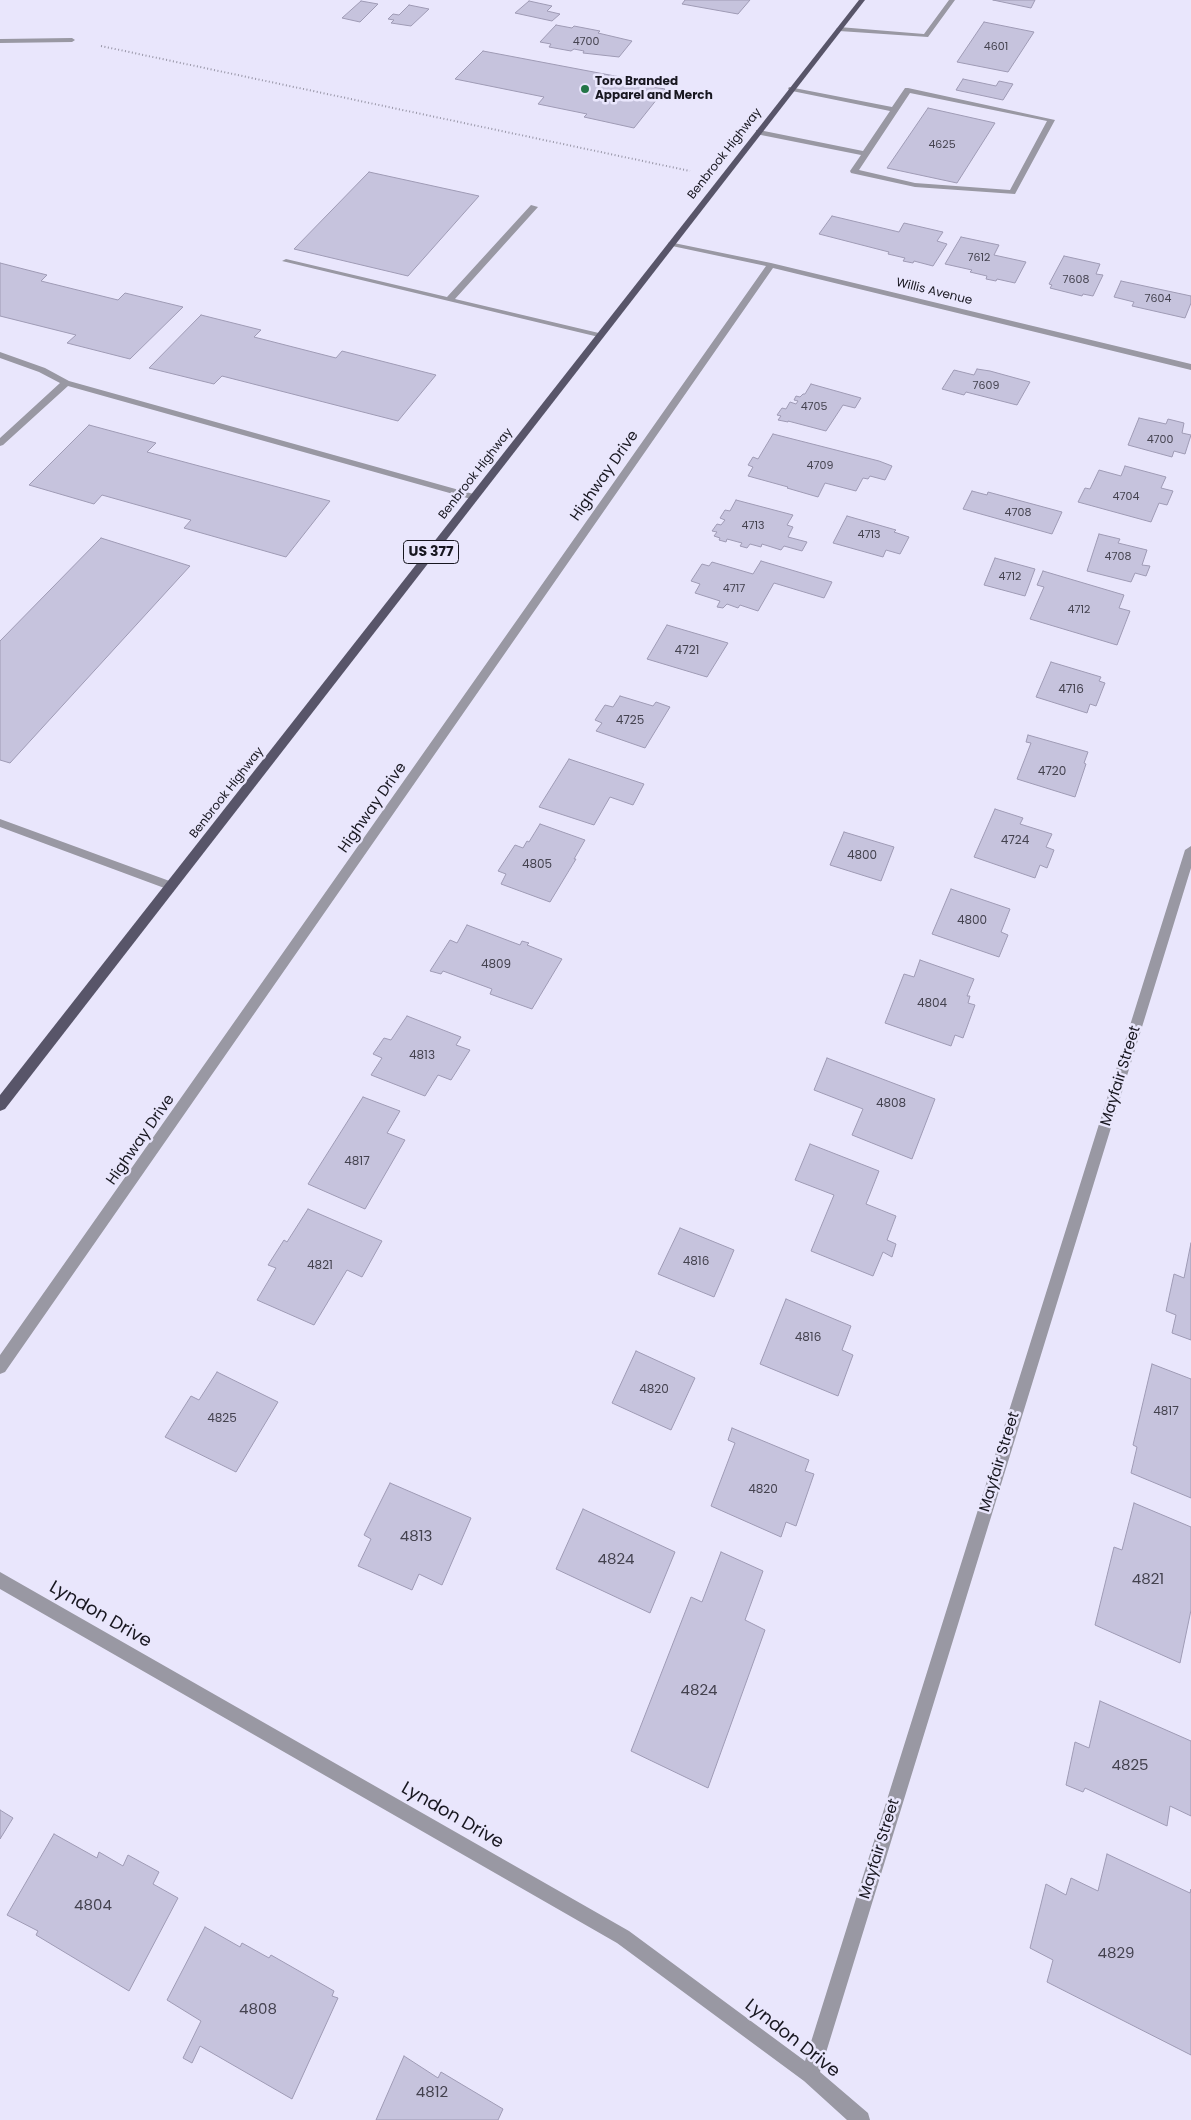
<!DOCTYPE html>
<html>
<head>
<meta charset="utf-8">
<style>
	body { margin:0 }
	canvas { display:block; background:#e9e6fc }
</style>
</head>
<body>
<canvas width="1191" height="2120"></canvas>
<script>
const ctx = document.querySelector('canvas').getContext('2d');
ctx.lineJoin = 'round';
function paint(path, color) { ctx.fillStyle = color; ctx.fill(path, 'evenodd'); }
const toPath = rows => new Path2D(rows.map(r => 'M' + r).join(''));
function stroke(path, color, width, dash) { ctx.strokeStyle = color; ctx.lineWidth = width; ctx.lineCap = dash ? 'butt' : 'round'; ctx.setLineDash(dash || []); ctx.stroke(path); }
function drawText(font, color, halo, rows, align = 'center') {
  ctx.font = font + ' Poppins,sans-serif'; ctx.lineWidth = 5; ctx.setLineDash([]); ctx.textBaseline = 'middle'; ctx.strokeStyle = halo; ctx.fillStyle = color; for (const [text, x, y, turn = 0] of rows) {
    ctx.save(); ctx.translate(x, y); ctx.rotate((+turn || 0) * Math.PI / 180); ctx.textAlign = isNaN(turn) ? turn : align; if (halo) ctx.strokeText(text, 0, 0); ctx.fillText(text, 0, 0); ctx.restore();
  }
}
const building = toPath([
	[685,0,750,0,738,14,682,4,685,0],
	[993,0,1035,0,1031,8,993,0],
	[361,1,378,4,360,22,342,18,361,1],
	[529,1,552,6,547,11,560,14,552,21,515,13,529,1],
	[409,5,429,9,411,26,391,23,394,20,388,19,393,14,399,15,409,5],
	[984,22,1034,32,1008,72,957,62,984,22],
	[556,25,572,28,574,26,600,31,598,33,632,41,619,57,583,53,584,51,574,49,571,51,549,47,551,44,540,42,556,25],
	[483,51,657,84,654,87,665,89,634,128,584,117,587,114,538,104,544,97,455,79,483,51],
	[963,79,996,86,999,81,1013,84,1003,100,956,90,963,79],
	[928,108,995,123,957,183,887,168,928,108],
	[369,172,479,196,408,276,294,249,369,172],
	[832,216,899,232,904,223,943,232,937,241,947,244,933,266,914,261,913,263,903,261,905,258,888,254,889,252,819,234,832,216],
	[961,237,999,245,994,255,1026,262,1015,283,997,279,996,281,986,279,987,276,970,272,972,270,945,264,961,237],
	[1064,256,1100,264,1096,274,1103,275,1093,296,1083,294,1082,296,1050,288,1052,285,1049,284,1064,256],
	[0,263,47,275,41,281,118,300,125,293,183,307,130,359,67,343,76,335,0,316,0,263],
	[1121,281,1191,296,1191,303,1185,318,1132,306,1134,302,1114,297,1121,281],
	[201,315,261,330,254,337,336,358,342,351,436,375,398,421,222,376,214,384,149,368,201,315],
	[977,369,990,371,1030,382,1017,405,966,392,964,395,942,389,954,370,974,375,977,369],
	[811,384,861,398,855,408,843,405,826,431,788,421,788,422,778,420,781,416,777,415,782,408,786,409,790,402,796,404,798,401,794,400,796,396,800,397,803,394,805,394,811,384],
	[1139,418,1166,424,1168,419,1184,423,1182,433,1191,435,1185,454,1174,451,1172,457,1128,445,1139,418],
	[89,425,156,443,147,452,330,501,286,557,184,528,191,520,102,495,94,504,29,485,89,425],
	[773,434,879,461,892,466,885,480,870,476,868,479,863,478,856,491,825,483,818,497,787,488,788,487,748,476,753,467,748,465,753,457,758,459,773,434],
	[1125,466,1166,477,1161,488,1173,491,1167,505,1159,503,1151,522,1078,502,1085,488,1090,489,1099,470,1121,476,1125,466],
	[972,491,987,495,988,492,1062,512,1052,534,963,509,972,491],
	[736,500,793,515,787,525,793,527,788,537,807,542,802,551,784,546,781,550,762,544,761,547,750,544,747,548,740,546,742,543,727,539,726,542,719,540,720,538,714,536,717,532,712,531,717,524,721,525,725,520,720,518,725,510,730,511,736,500],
	[847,516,896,530,894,532,909,537,900,554,886,550,883,557,833,543,847,516],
	[1099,534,1120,539,1118,543,1147,550,1142,565,1150,566,1146,576,1135,573,1131,582,1087,571,1099,534],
	[101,538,190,566,10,763,0,760,0,641,101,538],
	[995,558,1035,569,1025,596,984,585,995,558],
	[761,561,832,582,824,598,774,583,758,611,740,605,738,608,727,604,723,608,717,607,720,601,695,593,700,584,691,581,702,564,709,566,712,562,753,574,761,561],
	[1043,571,1124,595,1119,608,1130,611,1117,645,1030,619,1044,587,1037,585,1043,571],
	[667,625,728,643,707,677,647,659,667,625],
	[1051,662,1101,677,1099,681,1105,683,1096,706,1090,704,1087,713,1036,697,1051,662],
	[620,696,653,706,656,702,670,707,645,748,596,731,602,723,595,720,605,705,613,707,620,696],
	[1028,735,1088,752,1084,763,1086,764,1075,797,1017,779,1031,743,1026,742,1028,735],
	[569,759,644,784,633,805,610,797,594,825,539,807,569,759],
	[995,809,1023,818,1020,824,1052,834,1046,847,1054,850,1047,868,1040,865,1035,878,974,857,995,809],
	[540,824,585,840,574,859,576,859,550,902,501,884,506,874,498,871,515,845,523,848,527,841,529,842,540,824],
	[844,832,894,847,881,881,830,865,844,832],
	[951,889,1010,909,1001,932,1008,935,999,957,932,934,951,889],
	[467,925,520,945,522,941,529,943,527,945,562,959,532,1009,490,994,492,989,443,971,441,974,430,971,450,940,457,943,467,925],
	[920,960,974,979,967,996,970,996,968,1003,975,1005,963,1038,955,1035,951,1046,885,1023,904,974,914,977,920,960],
	[407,1016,461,1037,456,1045,470,1050,451,1080,438,1075,425,1096,371,1075,382,1058,373,1054,384,1038,391,1040,407,1016],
	[827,1058,935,1099,912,1159,852,1135,863,1109,814,1090,827,1058],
	[363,1097,400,1111,387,1133,405,1140,365,1209,308,1184,363,1097],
	[810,1144,879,1171,866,1204,896,1216,887,1240,896,1244,892,1257,883,1252,873,1276,811,1251,834,1195,795,1180,810,1144],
	[308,1209,382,1241,362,1277,347,1270,314,1325,257,1300,276,1268,268,1265,284,1240,287,1242,308,1209],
	[680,1228,734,1250,714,1297,658,1274,680,1228],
	[1191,1243,1191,1340,1172,1333,1176,1315,1166,1311,1174,1274,1184,1278,1191,1243],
	[786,1299,851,1326,842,1350,853,1355,838,1396,760,1364,786,1299],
	[636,1351,695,1378,671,1430,612,1403,636,1351],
	[1152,1364,1191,1379,1191,1498,1131,1473,1137,1447,1133,1445,1152,1364],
	[217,1372,278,1402,236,1472,165,1437,191,1396,199,1400,217,1372],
	[732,1428,809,1460,805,1471,814,1474,796,1526,786,1522,781,1537,711,1506,735,1443,728,1440,732,1428],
	[390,1483,471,1518,442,1585,419,1574,412,1590,358,1566,371,1539,364,1535,390,1483],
	[1134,1503,1191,1527,1191,1610,1180,1663,1095,1625,1114,1547,1122,1550,1134,1503],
	[583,1509,675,1552,650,1613,556,1569,583,1509],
	[721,1552,763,1571,745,1620,765,1630,708,1788,631,1751,691,1597,702,1602,721,1552],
	[1100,1701,1191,1741,1191,1816,1170,1806,1167,1826,1085,1788,1083,1792,1066,1785,1075,1742,1089,1748,1100,1701],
	[0,1810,13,1818,0,1839,0,1810],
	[54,1834,97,1858,99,1852,123,1866,128,1855,159,1872,153,1884,178,1898,129,1991,36,1935,38,1931,7,1915,54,1834],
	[1107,1854,1190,1893,1191,1889,1191,2055,1047,1982,1053,1960,1030,1948,1046,1884,1066,1895,1071,1878,1098,1891,1107,1854],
	[205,1927,240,1947,242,1943,269,1958,271,1955,334,1991,332,1996,338,1998,292,2099,200,2046,192,2063,183,2058,201,2021,167,2000,205,1927],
	[404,2056,438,2078,441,2072,503,2109,498,2120,376,2120,404,2056]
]);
paint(building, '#c6c3dd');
stroke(building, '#9f9bb5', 1);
stroke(toPath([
	[101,46,690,171]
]), '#9795a6', 2, [1, 2.5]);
paint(toPath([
	[949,0,955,0,928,37,839,31,836,29,839,27,924,34,949,0],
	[0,39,72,38,75,40,72,42,0,43,0,39],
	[789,87,892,107,905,88,908,88,1055,120,1015,194,915,187,851,173,850,171,861,155,756,134,756,130,759,130,863,151,890,111,792,91,788,89,789,87],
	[910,93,1047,121,1010,190,915,183,859,170,910,93],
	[531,205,538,207,455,299,603,334,603,338,282,261,286,259,447,297,531,205],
	[0,352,45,368,69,381,477,495,479,497,477,499,471,499,68,386,3,445,0,446,0,438,60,383,39,372,0,358,0,352],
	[0,819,175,883,177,886,175,889,167,889,0,827,0,819]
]), '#9998a3');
paint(toPath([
	[669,242,771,263,1191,364,1191,370,773,268,5,1372,0,1374,0,1355,766,266,672,246,668,244,669,242],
	[1191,846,1191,868,820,2072,868,2113,870,2120,847,2120,804,2081,617,1943,0,1589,0,1572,629,1931,805,2061,1185,850,1191,846]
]), '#9998a3');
paint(toPath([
	[859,0,865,0,5,1109,0,1111,0,1095,859,0]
]), '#585569');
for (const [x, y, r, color] of [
	[585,89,5,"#237547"]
]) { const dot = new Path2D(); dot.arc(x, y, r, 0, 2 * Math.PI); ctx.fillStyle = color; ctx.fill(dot); stroke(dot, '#e9e6fc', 2); }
drawText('11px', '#44424f', null, [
	["4700",586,42],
	["4601",996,47],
	["4625",942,145],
	["7612",979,258],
	["7608",1076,280],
	["7604",1158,299],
	["7609",986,386],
	["4705",814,407],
	["4700",1160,440],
	["4709",820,466],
	["4704",1126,497],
	["4708",1018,513],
	["4713",753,526],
	["4713",869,535],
	["4708",1118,557],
	["4712",1010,577],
	["4717",734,589],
	["4712",1079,610]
]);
drawText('bold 12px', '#181720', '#e9e6fc', [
	["Toro Branded",595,82],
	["Apparel and Merch",595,96]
], 'left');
drawText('12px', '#181720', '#e9e6fc', [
	["Benbrook Highway",725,154,-52],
	["Willis Avenue",934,292,14],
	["Benbrook Highway",476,474,-52],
	["Benbrook Highway",227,793,-52]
]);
drawText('12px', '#44424f', null, [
	["4721",687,651],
	["4716",1071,690],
	["4725",630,721],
	["4720",1052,772],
	["4724",1015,841],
	["4800",862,856],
	["4805",537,865],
	["4800",972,921],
	["4809",496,965],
	["4804",932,1004],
	["4813",422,1056],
	["4808",891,1104],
	["4817",357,1162],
	["4816",696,1262],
	["4821",320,1266],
	["4816",808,1338],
	["4820",654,1390],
	["4817",1166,1412],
	["4825",222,1419],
	["4820",763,1490]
]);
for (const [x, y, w] of [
	[431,552,55]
]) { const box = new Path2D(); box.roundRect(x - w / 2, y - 11.5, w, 23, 4); ctx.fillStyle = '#e9e6fc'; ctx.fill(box); stroke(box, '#181720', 1); }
drawText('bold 14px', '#181720', null, [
	["US 377",431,552]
]);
drawText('15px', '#181720', '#e9e6fc', [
	["Highway Drive",605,476,-55],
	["Highway Drive",373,808,-55],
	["Mayfair Street",1121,1076,-73],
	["Highway Drive",141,1140,-55],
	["Mayfair Street",1000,1462,-73],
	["Mayfair Street",880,1849,-73]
]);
drawText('15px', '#44424f', null, [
	["4813",416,1537],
	["4824",616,1560],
	["4821",1148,1580],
	["4824",699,1691],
	["4825",1130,1766],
	["4804",93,1906],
	["4829",1116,1954],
	["4808",258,2010],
	["4812",432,2093]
]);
drawText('18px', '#181720', '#e9e6fc', [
	["Lyndon Drive",100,1615,30],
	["Lyndon Drive",452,1816,30],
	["Lyndon Drive",792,2039,38]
]);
</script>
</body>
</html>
